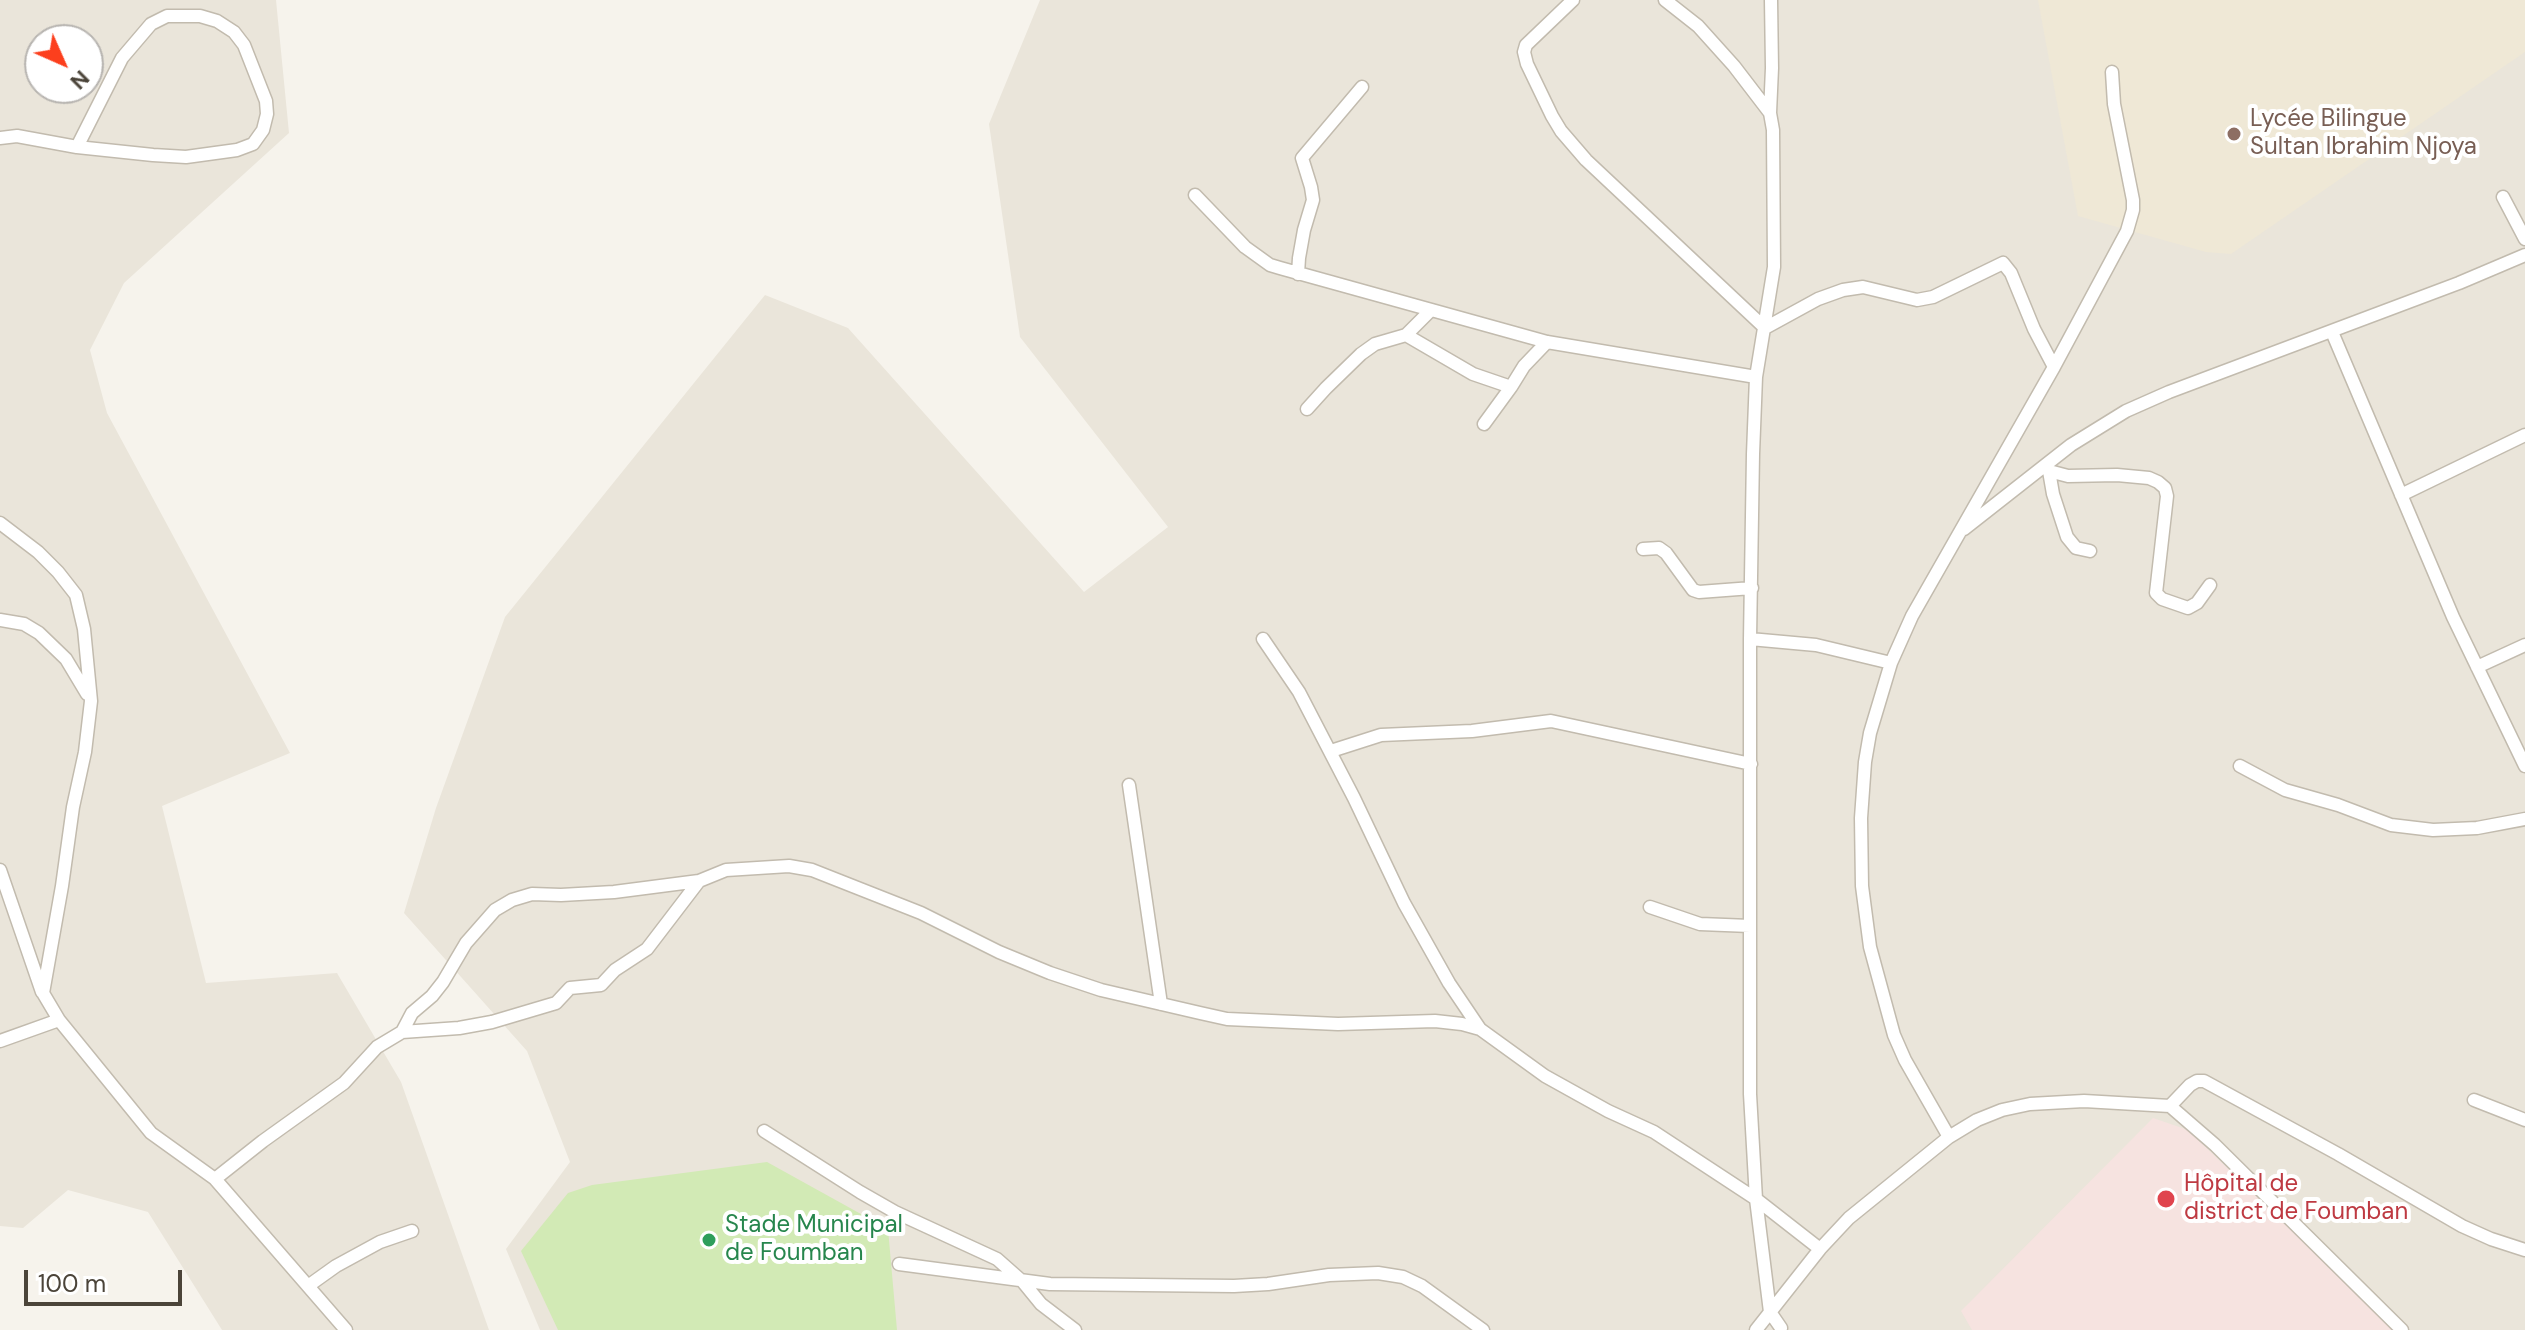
<!DOCTYPE html>
<html>
<head>
<meta charset="utf-8">
<style>
	body { margin:0 }
	#map { position:relative; width:2525px; height:1330px; overflow:hidden; background:#f6f3ec; font-family:"DM Sans",sans-serif }
	canvas { display:block }
	.north { position:absolute; left:24px; top:24px; width:80px; height:80px; box-sizing:border-box; background:#fff; border:2px solid #b7b4b0; border-radius:50%; rotate:135deg; font-size:22px; font-weight:700; line-height:32px; text-align:center; color:#4b4439 }
	.north::after { content:''; display:block; margin:auto; width:28px; height:36px; background:#fc3f1d; clip-path:polygon(50% 0,100% 100%,50% 72%,0 100%) }
	.scale { position:absolute; left:24px; top:1270px; width:158px; height:36px; box-sizing:border-box; border:4px solid #4b4439; border-top:0; padding-left:10px; font-size:24px; line-height:28px; white-space:nowrap; color:#4b4439; -webkit-text-stroke:6px #fff; paint-order:stroke }
</style>
</head>
<body>
<div id="map">
<canvas width="2525" height="1330"></canvas>
<div class="north">N</div>
<div class="scale">100 m</div>
</div>
<script>
const ctx = document.querySelector('canvas').getContext('2d');
ctx.lineJoin = 'round';
function paint(path, color) { ctx.fillStyle = color; ctx.fill(path, 'evenodd'); }
const toPath = rows => new Path2D(rows.map(r => 'M' + r).join(''));
function stroke(path, color, width, dash) { ctx.strokeStyle = color; ctx.lineWidth = width; ctx.lineCap = dash ? 'butt' : 'round'; ctx.setLineDash(dash || []); ctx.stroke(path); }
function drawText(font, color, halo, rows, align = 'center') {
  ctx.font = font + ' "DM Sans",sans-serif'; ctx.lineWidth = 8; ctx.setLineDash([]); ctx.textBaseline = 'middle'; ctx.strokeStyle = halo; ctx.fillStyle = color; for (const [text, x, y, turn = 0] of rows) {
    ctx.save(); ctx.translate(x, y); ctx.rotate((+turn || 0) * Math.PI / 180); ctx.textAlign = isNaN(turn) ? turn : align; if (halo) ctx.strokeText(text, 0, 0); ctx.fillText(text, 0, 0); ctx.restore();
  }
}
paint(toPath([
	[0,0,276,0,289,133,124,283,90,350,107,413,290,753,162,806,206,983,337,973,401,1082,489,1330,222,1330,148,1212,68,1190,23,1228,0,1226],
	[40,40,88,40,88,88,40,88],
	[1040,0,2525,0,2525,1330,540,1330,506,1249,570,1162,527,1051,404,913,436,808,505,617,765,295,848,328,1084,592,1168,527,1020,337,989,124]
]), '#eae5da');
paint(toPath([
	[2038,0,2525,0,2525,52,2231,254,2206,252,2078,216]
]), '#efe8d6');
paint(toPath([
	[2153,1118,2188,1130,2394,1330,1972,1330,1961,1311]
]), '#f6e3e0');
paint(toPath([
	[767,1162,888,1229,897,1330,558,1330,521,1251,568,1193,592,1185]
]), '#d2eab5');
const minor = toPath([
	[1573,0,1526,45,1524,52,1527,64,1552,116,1561,131,1586,160,1765,328,1818,299,1843,290,1863,287,1917,300,1933,297,2003,263,2011,273,2034,329,2054,367],
	[1665,0,1698,26,1734,66,1770,113,1773,130,1774,267,1756,377,1753,454,1750,639,1750,1094,1756,1199,1770,1312,1781,1328],
	[1770,113,1772,68,1771,0],
	[0,138,17,136,77,147,153,155,186,157,237,150,253,144,263,130,267,114,266,101,244,45,234,32,217,21,200,16,167,16,151,24,122,58,77,147],
	[1195,195,1245,247,1270,265,1280,268,1547,342,1756,377],
	[2503,197,2525,239],
	[1298,274,1299,258,1304,230,1313,200,1311,187,1302,158,1362,87],
	[2332,332,2453,617,2525,766],
	[1406,335,1473,374,1511,387,1524,366,1547,342],
	[1307,409,1326,388,1361,354,1375,344,1406,335,1430,311],
	[1484,424,1511,387],
	[2043,467,2049,471,2068,476,2117,475,2149,478,2158,482,2165,488,2167,496,2156,593,2162,599,2188,608,2197,603,2210,585],
	[2049,471,2053,494,2067,537,2076,548,2090,551],
	[2401,495,2525,435],
	[0,523,38,552,58,572,76,595,84,629,91,701,85,752,73,807,62,886,43,993,59,1020,151,1133,215,1179,346,1330],
	[1964,529,2071,445,2126,411,2169,392,2459,283,2525,255],
	[1643,549,1659,548,1666,553,1693,590,1699,592,1752,588],
	[0,620,24,624,39,633,66,659,87,694],
	[1263,639,1299,692,1354,798,1404,903,1449,983,1480,1029,1545,1076,1608,1111,1654,1132,1756,1199,1820,1249],
	[1750,639,1816,645,1891,663],
	[2477,667,2525,645],
	[1331,751,1381,735,1472,731,1551,721,1751,764],
	[2240,766,2285,790,2338,805,2391,825,2433,830,2477,828,2525,819],
	[1129,785,1161,1004],
	[0,870,42,992],
	[1650,907,1700,924,1750,926],
	[402,1032,459,1028,492,1022,556,1003,570,988,601,985,615,970,647,949,699,881],
	[0,1041,59,1020],
	[2474,1100,2525,1120],
	[2170,1106,2190,1085,2197,1081,2204,1081,2338,1154,2462,1226,2491,1239,2525,1250],
	[764,1131,860,1192,895,1212,997,1259,1023,1282,1041,1304,1075,1330],
	[1949,1137,1905,1060,1894,1035,1870,947,1862,886,1861,818,1865,762,1870,733,1891,663,1912,616,2054,367,2127,231,2133,210,2133,200,2114,104,2112,72],
	[215,1179,263,1141,344,1083,377,1047,402,1032,412,1013,432,996,443,982,466,943,495,910,512,900,532,894,561,895,614,892,699,881,726,870,789,866,812,870,921,913,999,952,1050,973,1101,990,1200,1013,1227,1019,1338,1024,1435,1021,1462,1024,1480,1029],
	[899,1264,1050,1284,1234,1286,1268,1284,1329,1275,1378,1273,1403,1277,1422,1286,1483,1330],
	[308,1286,336,1266,380,1242,412,1231],
	[1756,1330,1820,1249,1849,1218,1949,1137,1977,1120,2002,1110,2030,1104,2084,1101,2170,1106,2215,1145,2402,1330]
]);
stroke(minor, '#c2bbae', 15);
stroke(minor, '#fff', 12);
for (const [x, y, r, color] of [
	[2234,134,8,"#8d6e63"],
	[2166,1199,10,"#e0444e"],
	[709,1240,8,"#2e9e5b"]
]) { const dot = new Path2D(); dot.arc(x, y, r, 0, 2 * Math.PI); ctx.fillStyle = color; ctx.fill(dot); stroke(dot, '#fff', 3); }
drawText('24px', '#785e54', '#fff', [
	["Lycée Bilingue",2250,120],
	["Sultan Ibrahim Njoya",2250,148]
], 'left');
drawText('24px', '#be3a42', '#fff', [
	["Hôpital de",2184,1185],
	["district de Foumban",2184,1213]
], 'left');
drawText('24px', '#27864d', '#fff', [
	["Stade Municipal",725,1226],
	["de Foumban",725,1254]
], 'left');
</script>
</body>
</html>
